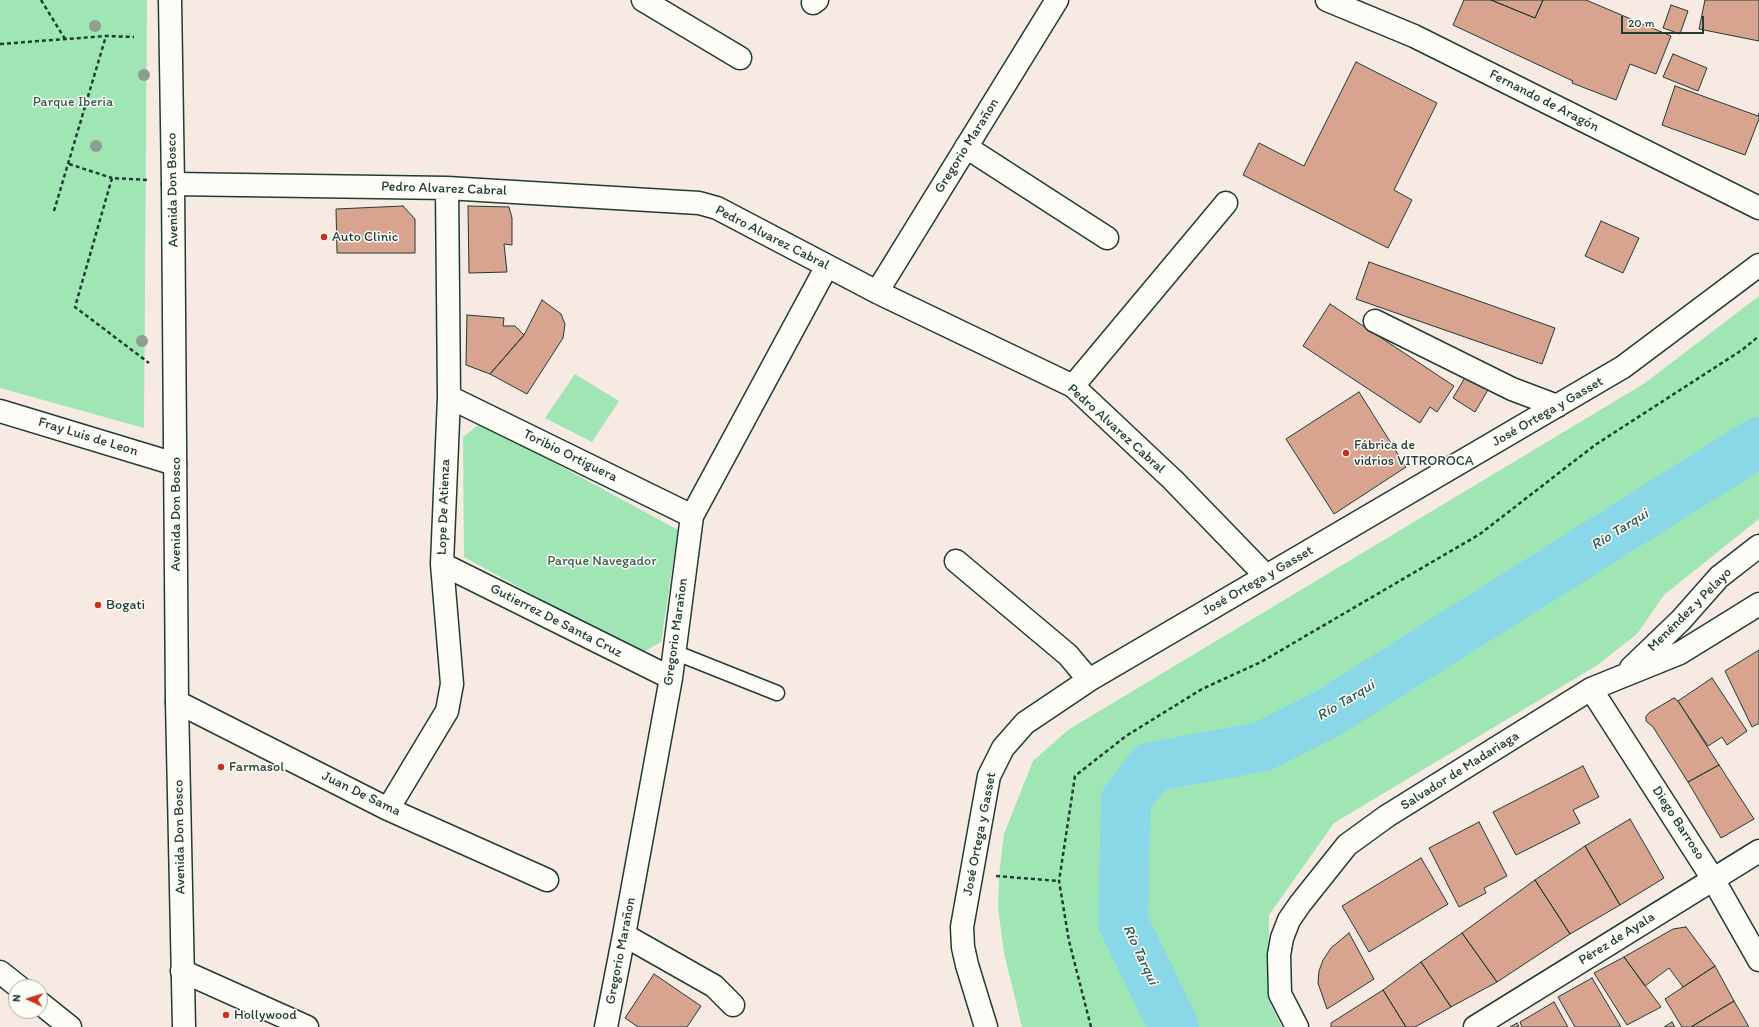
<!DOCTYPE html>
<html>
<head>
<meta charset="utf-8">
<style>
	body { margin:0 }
	#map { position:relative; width:1759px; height:1027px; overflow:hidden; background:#f6eae2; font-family:Itim,sans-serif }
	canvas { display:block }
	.north { position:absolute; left:8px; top:979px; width:40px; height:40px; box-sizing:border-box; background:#fdfcf7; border:1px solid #a4b0a9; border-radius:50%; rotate:274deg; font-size:11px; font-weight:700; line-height:16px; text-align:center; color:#1f3d34 }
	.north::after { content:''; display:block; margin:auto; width:14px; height:18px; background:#c8321e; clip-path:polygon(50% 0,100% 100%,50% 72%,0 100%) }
	.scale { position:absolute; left:1621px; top:16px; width:83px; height:18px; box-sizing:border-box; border:2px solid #1f3d34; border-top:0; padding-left:5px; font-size:12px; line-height:14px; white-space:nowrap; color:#1f3d34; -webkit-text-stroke:3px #fdfcf7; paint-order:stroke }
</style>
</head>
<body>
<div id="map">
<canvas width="1759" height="1027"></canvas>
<div class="north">N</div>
<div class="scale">20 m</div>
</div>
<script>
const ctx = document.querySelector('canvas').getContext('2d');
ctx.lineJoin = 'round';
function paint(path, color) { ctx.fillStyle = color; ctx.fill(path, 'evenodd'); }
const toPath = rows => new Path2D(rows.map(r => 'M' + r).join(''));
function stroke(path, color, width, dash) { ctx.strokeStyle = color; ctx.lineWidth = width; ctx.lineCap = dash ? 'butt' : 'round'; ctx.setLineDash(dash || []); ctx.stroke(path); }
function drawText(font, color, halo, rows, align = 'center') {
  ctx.font = font + ' Itim,sans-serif'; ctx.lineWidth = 3; ctx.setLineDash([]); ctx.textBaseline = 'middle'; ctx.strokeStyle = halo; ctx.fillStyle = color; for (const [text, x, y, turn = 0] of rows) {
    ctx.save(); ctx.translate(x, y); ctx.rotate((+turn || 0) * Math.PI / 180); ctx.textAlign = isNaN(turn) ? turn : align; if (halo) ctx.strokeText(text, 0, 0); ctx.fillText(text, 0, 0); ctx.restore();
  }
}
paint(toPath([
	[0,0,147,0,144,428,0,388],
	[1759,296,1759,519,1664,595,1637,634,1596,666,1334,823,1269,915,1268,999,1282,1027,1022,1027,1004,953,998,908,999,876,1004,834,1033,761,1068,730,1645,383],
	[575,374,619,401,592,442,545,418],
	[481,423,678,530,661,642,640,654,464,557,463,437]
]), '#9fe6b4');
stroke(toPath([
	[1174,1027,1123,922,1126,800,1151,767,1261,747,1330,712,1759,442]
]), '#8ad8e7', 50);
const building = toPath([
	[1464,0,1491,0,1535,18,1543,0,1586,0,1671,36,1656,74,1630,64,1616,100,1572,83,1573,81,1453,25,1464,0],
	[1491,0,1543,0,1535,18,1491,0],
	[1705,0,1759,0,1759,41,1699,29,1705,0],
	[1671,5,1688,11,1680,34,1663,28,1671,5],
	[1673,54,1707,68,1698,91,1663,77,1673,54],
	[1356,62,1437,103,1394,190,1412,200,1388,248,1243,175,1259,143,1304,166,1356,62],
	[1675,86,1758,116,1759,113,1759,119,1745,155,1662,125,1675,86],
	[403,206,415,219,415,253,337,253,336,209,403,206],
	[468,206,509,207,512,218,512,245,504,244,507,272,469,273,468,206],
	[1601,221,1639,238,1623,273,1585,256,1601,221],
	[1369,262,1555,328,1542,364,1356,299,1369,262],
	[542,300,561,314,565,324,563,338,527,394,490,374,524,335,542,300],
	[1330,304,1454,386,1437,412,1430,407,1420,423,1303,346,1330,304],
	[467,315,504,318,503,326,515,326,524,335,490,374,466,365,467,315],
	[1467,374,1489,388,1475,412,1453,398,1467,374],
	[1359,392,1406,467,1334,514,1286,439,1359,392],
	[1759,650,1759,723,1752,727,1725,671,1759,650],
	[1712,678,1747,731,1727,745,1722,737,1708,746,1678,701,1712,678],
	[1674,698,1678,701,1719,765,1688,782,1653,727,1646,721,1646,716,1650,712,1674,698],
	[1719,765,1754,819,1721,838,1688,782,1719,765],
	[1583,766,1599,797,1573,810,1580,823,1516,855,1493,812,1583,766],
	[1630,819,1664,878,1620,905,1585,846,1630,819],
	[1479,822,1507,876,1484,888,1486,893,1459,907,1429,848,1479,822],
	[1585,846,1620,905,1570,934,1535,880,1585,846],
	[1421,858,1448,904,1369,952,1342,906,1421,858],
	[1535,880,1570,934,1497,982,1462,933,1535,880],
	[1686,927,1715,966,1683,987,1669,968,1645,986,1624,957,1673,929,1686,927],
	[1349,933,1374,979,1327,1009,1318,983,1319,971,1323,960,1331,948,1349,933],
	[1462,933,1497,982,1451,1007,1421,962,1462,933],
	[1624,957,1661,1007,1627,1025,1594,973,1624,957],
	[1421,962,1451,1007,1415,1027,1406,1027,1383,990,1421,962],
	[1715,966,1734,1001,1691,1027,1682,1027,1665,999,1715,966],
	[654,974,701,1006,687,1027,638,1027,625,1018,654,974],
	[1592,978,1621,1027,1575,1027,1558,997,1592,978],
	[1383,990,1406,1027,1331,1027,1331,1023,1383,990],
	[1734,1001,1749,1027,1691,1027,1734,1001],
	[1554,1002,1568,1027,1522,1027,1520,1022,1554,1002],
	[1672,1022,1675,1027,1664,1027,1672,1022],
	[1517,1023,1519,1027,1510,1027,1517,1023]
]);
paint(building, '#d9a48f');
stroke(building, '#1f3d34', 1);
const lane = toPath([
	[674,652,777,693]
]);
const street = toPath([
	[643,0,740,58],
	[1327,0,1414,36,1759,208],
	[813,3,817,0],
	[966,147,1107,238],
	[173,184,447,188,699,203,717,208,877,292,1073,386,1173,480,1266,576],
	[877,292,1057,0],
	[1375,321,1512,389,1557,406],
	[1073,386,1226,203],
	[449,397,692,516],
	[0,411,175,464],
	[956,561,1068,655,1089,680],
	[442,564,671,678],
	[1631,668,1681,620,1719,577,1759,546],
	[1591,689,1713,879,1759,960],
	[177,702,388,809,547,880],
	[388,809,447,711,452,684,442,564,449,397,447,188],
	[624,935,714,986,733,1005],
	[182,971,307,1027],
	[0,972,19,987],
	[40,1003,70,1027],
	[606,1027,624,935,671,678,692,516,827,266],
	[986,1027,967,965,963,947,962,927,989,776,1003,748,1025,723,1089,680,1623,367,1759,265],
	[1297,1027,1280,994,1279,955,1282,938,1289,920,1300,904,1347,845,1387,816,1591,689,1680,653,1759,604],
	[1475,1027,1759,851]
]);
const secondary = toPath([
	[170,0,173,184,177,702,184,1027]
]);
stroke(lane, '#1f3d34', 17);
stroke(street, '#1f3d34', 25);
stroke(secondary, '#1f3d34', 25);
stroke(toPath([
	[41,0,65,39],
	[0,44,106,36,134,37],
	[69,164,112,178],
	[147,180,112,178,75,307,149,363],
	[54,211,106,36],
	[996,876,1059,881],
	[1091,1027,1069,941,1059,881,1075,776,1126,736,1202,689,1261,662,1480,534,1595,445,1742,350,1759,336]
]), '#1f3d34', 2.5, [4, 3]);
stroke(lane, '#fdfcf7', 14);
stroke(street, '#fdfcf7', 22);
stroke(secondary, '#fdfcf7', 22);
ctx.fillStyle = '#8e9e91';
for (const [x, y] of [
	[95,26],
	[144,75],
	[96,146],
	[142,341]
]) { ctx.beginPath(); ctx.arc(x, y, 6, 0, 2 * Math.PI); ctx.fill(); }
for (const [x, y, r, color] of [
	[324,237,4,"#c8321e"],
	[1346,453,4,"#c8321e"],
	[98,605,4,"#c8321e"],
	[221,767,4,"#c8321e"],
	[226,1015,4,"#c8321e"]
]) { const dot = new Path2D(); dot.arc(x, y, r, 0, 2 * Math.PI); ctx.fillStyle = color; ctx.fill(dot); stroke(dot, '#fdfcf7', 1.5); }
drawText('14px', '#1f3d34', '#fdfcf7', [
	["Fernando de Aragón",1544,101,27],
	["Gregorio Marañon",967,146,-58],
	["Pedro Alvarez Cabral",444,189,2],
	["Avenida Don Bosco",173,190,-91],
	["Pedro Alvarez Cabral",772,238,27],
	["José Ortega y Gasset",1548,412,-30],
	["Pedro Alvarez Cabral",1116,429,42],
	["Fray Luis de Leon",88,437,17],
	["Toribio Ortiguera",570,456,26],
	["Lope De Atienza",444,507,-88],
	["Avenida Don Bosco",176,514,-90],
	["José Ortega y Gasset",1258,581,-30],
	["Menéndez y Pelayo",1690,610,-45],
	["Gutierrez De Santa Cruz",556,621,27],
	["Gregorio Marañon",676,632,-82],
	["Salvador de Madariaga",1460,771,-32],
	["Juan De Sama",361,794,26],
	["Diego Barroso",1678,823,57],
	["José Ortega y Gasset",980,834,-79],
	["Avenida Don Bosco",180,837,-91],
	["Pérez de Ayala",1617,939,-32],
	["Gregorio Marañon",621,951,-79]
]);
drawText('14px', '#395f4e', '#fdfcf7', [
	["Parque Iberia",73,102],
	["Parque Navegador",602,561]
]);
drawText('14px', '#1f3d34', '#fdfcf7', [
	["Auto Clinic",332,237],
	["Fábrica de",1354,445],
	["vidrios VITROROCA",1354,461],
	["Bogati",106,605],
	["Farmasol",229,767],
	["Hollywood",234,1015]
], 'left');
drawText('italic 15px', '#345c58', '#fdfcf7', [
	["Río Tarqui",1620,530,-32],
	["Río Tarqui",1346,701,-31],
	["Río Tarqui",1140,955,65]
]);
</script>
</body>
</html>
